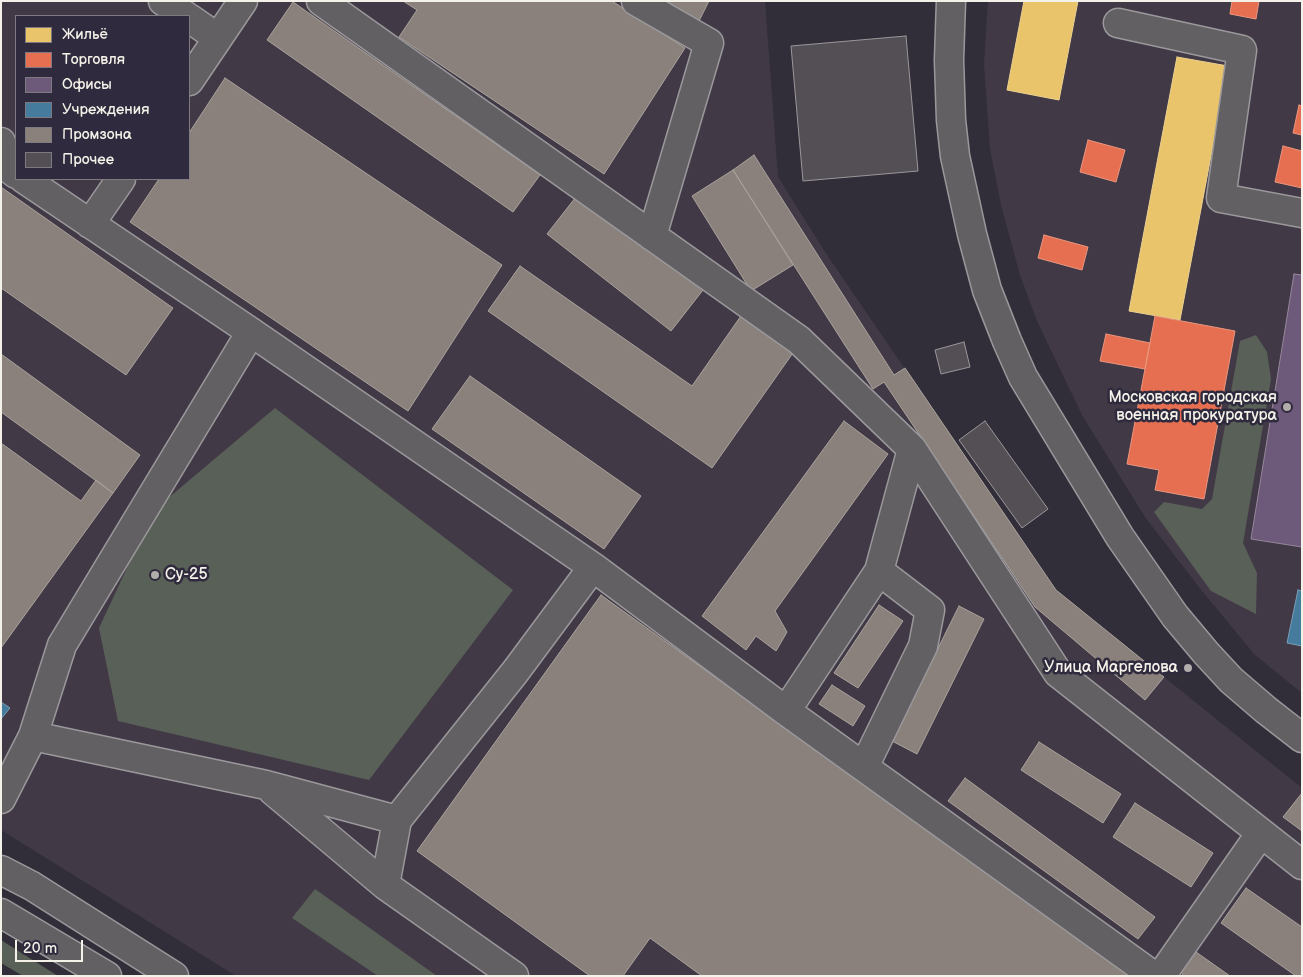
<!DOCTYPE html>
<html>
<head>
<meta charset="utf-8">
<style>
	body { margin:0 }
	#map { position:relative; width:1303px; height:977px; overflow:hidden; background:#312e39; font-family:"Balsamiq Sans",sans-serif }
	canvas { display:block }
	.frame { position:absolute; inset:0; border:2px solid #f4f1e8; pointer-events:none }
	.legend { position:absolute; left:15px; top:15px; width:175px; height:165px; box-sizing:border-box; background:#2f2a3d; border:1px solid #7e7a81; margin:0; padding:6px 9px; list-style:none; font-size:15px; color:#f4f1e8 }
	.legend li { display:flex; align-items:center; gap:10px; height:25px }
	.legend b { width:25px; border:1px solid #7e7a81 }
	.scale { position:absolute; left:15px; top:940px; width:68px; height:22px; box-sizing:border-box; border:2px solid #f4f1e8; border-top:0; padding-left:6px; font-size:15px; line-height:18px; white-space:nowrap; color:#f4f1e8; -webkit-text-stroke:4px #2f2a3d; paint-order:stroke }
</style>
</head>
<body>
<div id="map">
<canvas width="1303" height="977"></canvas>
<div class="frame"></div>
<ul class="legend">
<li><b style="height:14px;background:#e9c46a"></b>Жильё</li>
<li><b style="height:14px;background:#e76f51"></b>Торговля</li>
<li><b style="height:14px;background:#6d597a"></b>Офисы</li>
<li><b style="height:14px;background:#457b9d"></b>Учреждения</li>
<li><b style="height:14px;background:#8a817c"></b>Промзона</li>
<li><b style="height:14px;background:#544f54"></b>Прочее</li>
</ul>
<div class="scale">20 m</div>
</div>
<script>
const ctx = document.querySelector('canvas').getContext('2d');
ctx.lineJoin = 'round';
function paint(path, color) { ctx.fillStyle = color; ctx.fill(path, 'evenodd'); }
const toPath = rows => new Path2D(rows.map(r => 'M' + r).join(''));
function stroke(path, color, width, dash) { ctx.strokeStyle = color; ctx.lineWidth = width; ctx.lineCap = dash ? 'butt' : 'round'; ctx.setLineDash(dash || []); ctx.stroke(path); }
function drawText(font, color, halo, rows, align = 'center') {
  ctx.font = font + ' "Balsamiq Sans",sans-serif'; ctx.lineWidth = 5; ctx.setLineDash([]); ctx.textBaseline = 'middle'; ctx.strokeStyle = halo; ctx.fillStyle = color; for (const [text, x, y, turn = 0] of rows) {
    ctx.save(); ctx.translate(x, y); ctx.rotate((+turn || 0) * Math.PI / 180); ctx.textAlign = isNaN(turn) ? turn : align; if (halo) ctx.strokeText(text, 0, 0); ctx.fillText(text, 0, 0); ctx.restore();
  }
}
paint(toPath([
	[1,1,765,1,778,177,825,252,1056,590,1302,788,1302,976,236,976,1,830],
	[16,16,189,16,189,179,16,179],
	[988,1,1302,1,1302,693,1255,655,1202,591,1145,517,1082,415,1037,321,1020,275,1001,205,990,149,984,63]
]), '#423947');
paint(toPath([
	[1256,335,1267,352,1271,379,1243,543,1257,573,1256,614,1211,591,1154,512,1164,502,1202,509,1212,499,1240,341],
	[275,408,513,590,369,780,118,721,99,628,154,510],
	[315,889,437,976,378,976,292,918],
	[1,940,58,976,23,976,1,963]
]), '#596057');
const homes = toPath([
	[1024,1,1078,1,1059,100,1007,90,1024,1],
	[1177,57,1228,66,1180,320,1129,311,1177,57]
]);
paint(homes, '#e9c46a');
stroke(homes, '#ecd290', 1);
const shops = toPath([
	[1232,1,1259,1,1256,19,1230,14,1232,1],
	[1299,105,1302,106,1302,135,1293,133,1299,105],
	[1088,140,1125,150,1116,182,1080,172,1088,140],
	[1283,146,1302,151,1302,188,1275,182,1283,146],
	[1044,235,1088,247,1082,270,1038,258,1044,235],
	[1155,316,1235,331,1204,499,1155,490,1159,470,1127,464,1155,316],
	[1106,334,1150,343,1145,369,1100,361,1106,334]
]);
paint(shops, '#e76f51');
stroke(shops, '#eb967e', 1);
const offices = toPath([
	[1294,274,1302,275,1302,547,1251,539,1294,274]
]);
paint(offices, '#6d597a');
stroke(offices, '#96879b', 1);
const public = toPath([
	[1298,590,1302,591,1302,646,1287,643,1298,590],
	[1,702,10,708,1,719,1,702]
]);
paint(public, '#457b9d');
stroke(public, '#7a9eb4', 1);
const industry = toPath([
	[403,1,612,1,685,48,604,174,399,37,417,10,403,1],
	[649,1,709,1,697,25,649,1],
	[293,2,540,175,513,212,267,40,293,2],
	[225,78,502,265,408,411,130,222,159,179,189,179,189,133,225,78],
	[754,155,894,375,905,368,1056,590,1164,677,1145,700,1035,607,884,382,873,389,733,170,754,155],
	[733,170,793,265,751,291,692,196,733,170],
	[1,187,173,308,126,375,1,288,1,187],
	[579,193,703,290,671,331,547,234,579,193],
	[520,266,692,386,743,313,795,350,712,468,488,311,520,266],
	[1,354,140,455,113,493,1,412,1,354],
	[470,376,641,496,604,549,432,429,470,376],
	[844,421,888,454,775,611,787,632,776,651,756,636,746,650,702,616,844,421],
	[1,443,81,501,96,480,113,493,1,648,1,443],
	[601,595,1130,976,702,976,650,938,623,976,590,976,417,851,601,595],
	[879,605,903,621,858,688,834,673,879,605],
	[959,606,984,619,917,754,892,741,959,606],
	[832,685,865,706,853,726,819,704,832,685],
	[1039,742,1121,794,1103,823,1021,770,1039,742],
	[965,778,1155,917,1138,939,948,801,965,778],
	[1302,793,1302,831,1283,817,1302,793],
	[1135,803,1213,853,1191,887,1113,837,1135,803],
	[1246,888,1302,927,1302,976,1296,976,1221,923,1246,888],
	[1196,952,1230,976,1184,976,1181,973,1196,952]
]);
paint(industry, '#8a817c');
stroke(industry, '#aaa39c', 1);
const building = toPath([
	[906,36,918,171,803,181,791,46,906,36],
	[964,342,970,367,941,374,935,350,964,342],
	[985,421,1048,509,1022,528,959,440,985,421]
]);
paint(building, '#544f54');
stroke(building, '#9a989b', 1);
const minor = toPath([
	[163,1,186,16],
	[321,1,799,340,912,449,1058,673,1302,865],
	[636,1,709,43,652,236],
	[951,1,949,60,951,120,955,156,972,234,987,290,1007,341,1023,377,1120,537,1175,616,1206,653,1231,680,1266,710,1302,738],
	[189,18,218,38],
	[1118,23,1242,50,1221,198,1302,213],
	[189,81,243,1],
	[1,142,11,170,16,174],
	[24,179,251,332,593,567],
	[90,224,121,179],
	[879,571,912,449],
	[786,711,879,571,930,610,923,646,864,767],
	[33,736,266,785,397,820],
	[273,791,385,885,514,976],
	[1,799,33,736,62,645,251,332],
	[1,870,32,886,174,976],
	[385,885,397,820,515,672,593,567,786,711,1154,976],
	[1,913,107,976],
	[1161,976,1261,833]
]);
stroke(minor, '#9a989b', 31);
stroke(minor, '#626063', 28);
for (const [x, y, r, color] of [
	[1287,407,5,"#b0adab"],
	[155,575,5,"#b0adab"],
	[1188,668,5,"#b0adab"]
]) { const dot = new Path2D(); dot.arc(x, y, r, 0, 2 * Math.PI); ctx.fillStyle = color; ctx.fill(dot); stroke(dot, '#2f2a3d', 2); }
drawText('16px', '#f4f1e8', '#2f2a3d', [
	["Московская городская",1277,398],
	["военная прокуратура",1277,416],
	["Су-25",165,575,"left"],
	["Улица Маргелова",1178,668]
], 'right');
</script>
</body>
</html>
